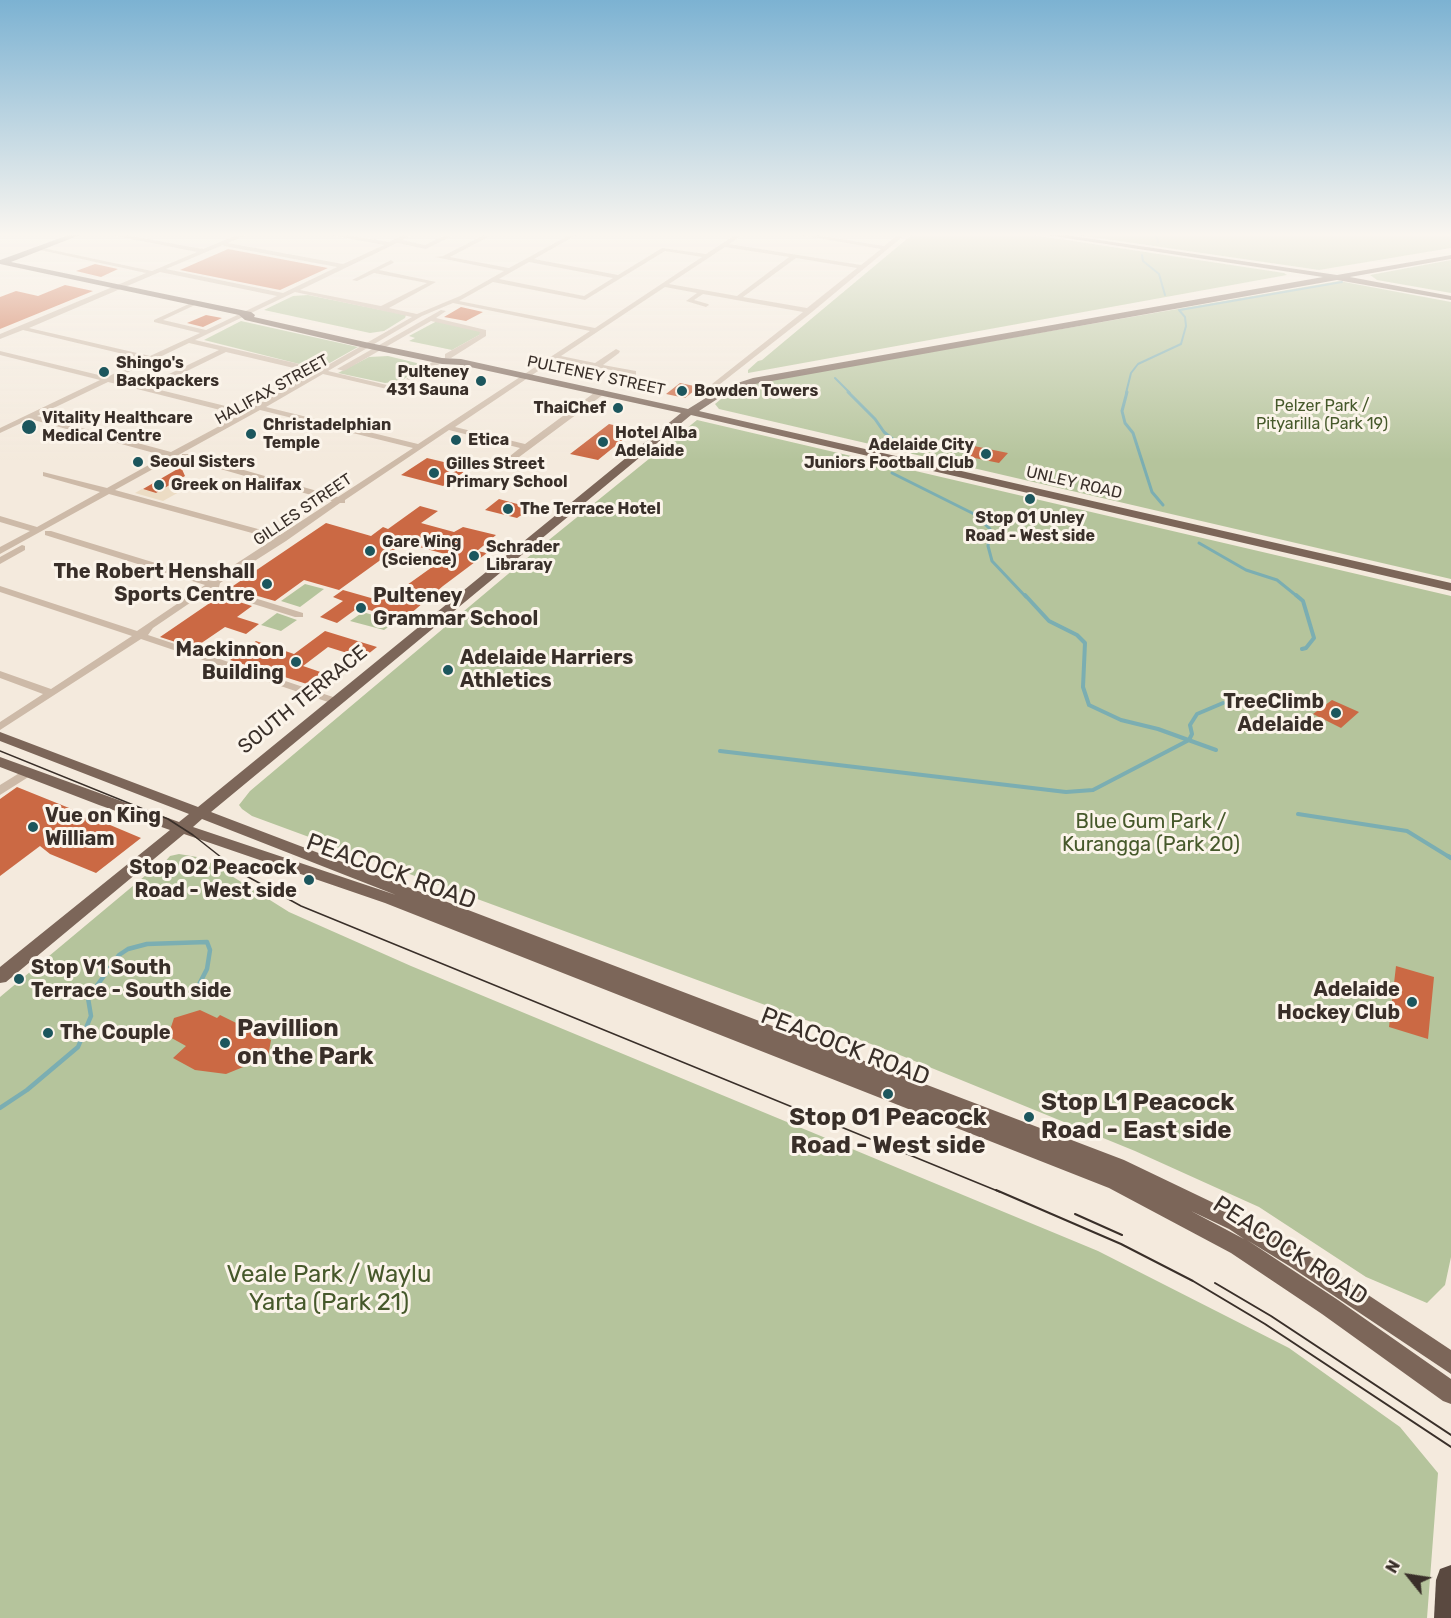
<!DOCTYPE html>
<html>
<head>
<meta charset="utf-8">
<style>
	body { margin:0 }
	#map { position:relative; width:1451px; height:1618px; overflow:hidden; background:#f4eadd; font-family:Rubik,sans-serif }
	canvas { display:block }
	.north { position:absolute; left:1379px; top:1546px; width:60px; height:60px; -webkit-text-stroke:4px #fbf4ea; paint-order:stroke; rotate:300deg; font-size:16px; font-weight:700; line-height:24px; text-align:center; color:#392f29 }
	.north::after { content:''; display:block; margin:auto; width:21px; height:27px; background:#392f29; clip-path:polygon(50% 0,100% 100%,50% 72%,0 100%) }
</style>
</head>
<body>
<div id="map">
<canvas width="1451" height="1618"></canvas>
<div class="north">N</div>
</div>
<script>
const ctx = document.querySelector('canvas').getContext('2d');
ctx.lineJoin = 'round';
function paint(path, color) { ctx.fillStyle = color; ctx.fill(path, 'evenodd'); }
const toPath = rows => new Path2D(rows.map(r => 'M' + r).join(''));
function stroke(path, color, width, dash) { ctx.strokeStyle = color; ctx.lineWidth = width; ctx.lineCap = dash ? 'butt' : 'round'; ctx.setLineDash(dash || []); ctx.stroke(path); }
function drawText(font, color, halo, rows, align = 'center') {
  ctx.font = font + ' Rubik,sans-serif'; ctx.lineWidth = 6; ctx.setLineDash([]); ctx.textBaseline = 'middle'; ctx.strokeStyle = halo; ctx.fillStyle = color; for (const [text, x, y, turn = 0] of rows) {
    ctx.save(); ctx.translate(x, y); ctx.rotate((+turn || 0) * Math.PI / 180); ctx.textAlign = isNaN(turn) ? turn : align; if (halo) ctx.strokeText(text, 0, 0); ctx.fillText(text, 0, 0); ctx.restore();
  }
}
paint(toPath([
	[914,233,1020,233,1284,273,1287,275,748,373,748,370,758,361,762,360],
	[1064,233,1451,233,1451,248,1319,270],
	[1451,260,1451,293,1377,280,1370,275],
	[1339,281,1451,302,1451,579,719,409,715,404,733,389,756,382],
	[308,295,406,315,405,318,384,331,370,333,264,310,293,296],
	[241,321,358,347,319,369,204,340],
	[437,321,479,330,481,334,452,350,409,341,415,338,409,336],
	[388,356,425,365,401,381,385,383,338,373,369,357],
	[697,420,1451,596,1451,1257,1445,1285,1427,1303,1366,1277,1259,1207,1135,1151,890,1051,252,816,242,809,239,805,250,791,539,548],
	[305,584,324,589,300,607,281,601],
	[363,612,395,622,384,630,350,621],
	[277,613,297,620,281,631,261,625],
	[179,854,203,858,289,912,411,966,1098,1251,1289,1348,1400,1427,1438,1473,1427,1618,0,1618,0,997,158,865,163,864,170,856]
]), '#b5c49c');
paint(toPath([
	[175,482,190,486,163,501,135,493,142,489,156,493]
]), '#ecdcc4');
stroke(toPath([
	[1155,233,1158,242],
	[1142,255,1143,261,1159,274,1165,295],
	[1180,310,1342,282],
	[835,378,850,393],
	[1126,393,1131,373,1138,364,1181,344,1186,326,1185,317,1179,310]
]), '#7baeb2', 2);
stroke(toPath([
	[848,392,875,419,884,432,901,446],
	[1127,392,1122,411,1125,423,1133,433,1152,492,1163,505],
	[892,473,976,515,990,529,988,546,992,561,1026,597],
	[1199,543,1246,570,1277,580,1298,597]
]), '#7baeb2', 3);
stroke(toPath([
	[1025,595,1049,621,1077,635,1085,643,1083,687,1089,705,1121,720,1158,729,1216,750],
	[1296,595,1303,601,1314,638,1306,648,1302,649],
	[1189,740,1192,734,1190,725,1197,714,1223,703],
	[720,751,1066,792,1093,790,1189,740],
	[1298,814,1407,831,1451,858]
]), '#7baeb2', 4);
stroke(toPath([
	[1448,856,1451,858],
	[0,1108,27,1090,78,1047,91,1016,88,998,119,955,128,949,147,944,207,942,210,950,207,969,193,996]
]), '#7baeb2', 4.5);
paint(toPath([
	[228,249,328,268,280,290,180,270],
	[95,264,118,269,101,277,76,271],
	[65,285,93,291,0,329,0,297,16,291,38,296],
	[461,307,483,312,466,321,444,317],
	[206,315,222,318,203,327,187,323],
	[680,383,699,387,685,398,666,394],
	[609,424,635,430,598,460,570,454],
	[974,446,1008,453,999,463,965,456],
	[463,457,484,462,471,471,467,470,443,486,401,475,427,458,452,464],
	[181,467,185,476,156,493,143,489],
	[499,499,532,508,517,518,485,510],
	[420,506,438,511,421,523,454,532,463,527,496,535,477,551,487,553,443,586,403,620,359,607,337,623,320,617,343,601,333,597,343,590,371,598,385,591,393,595,449,555,404,543,339,590,304,580,275,601,230,588,326,523,371,536,383,527,388,529],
	[220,596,252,606,237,617,259,624,246,634,225,627,200,644,197,643,191,647,160,637],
	[325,631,377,647,363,658,328,647,303,666,338,678,323,689,230,660,256,641,294,654],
	[1332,700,1359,712,1341,728,1313,714],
	[17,787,84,814,141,838,96,873,50,854,40,846,0,876,0,799],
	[1396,966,1434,977,1428,1039,1389,1027],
	[200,1010,217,1018,220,1015,271,1040,268,1057,226,1074,195,1070,173,1058,186,1046,168,1036,174,1018]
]), '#cb6944');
paint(toPath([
	[101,233,114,233,203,249,242,233,250,233,228,243,343,264,384,245,320,233,334,233,389,242,408,233,416,233,402,240,425,245,449,233,454,233,454,235,426,249,397,243,300,290,381,306,427,283,374,273,357,281,352,280,391,260,394,262,393,263,379,270,436,282,389,308,417,314,460,296,504,271,435,257,443,256,488,233,496,233,450,257,509,268,573,233,580,233,534,259,618,275,662,248,706,254,738,233,745,233,729,244,861,265,881,249,789,233,803,233,884,246,900,233,907,233,812,312,715,388,712,388,712,384,803,312,703,294,694,300,708,304,709,305,706,307,686,301,697,293,665,287,561,356,595,363,616,349,620,351,619,353,603,365,636,371,636,375,556,359,455,427,525,444,598,390,604,390,604,394,507,466,500,464,520,448,449,430,345,500,345,503,340,503,286,541,220,583,219,587,303,613,303,617,295,617,209,590,153,628,148,635,339,699,340,701,339,703,331,703,141,639,0,730,0,722,43,694,0,678,0,671,51,689,132,636,0,592,0,586,137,631,205,585,45,535,45,531,51,531,211,580,274,539,109,494,0,554,0,547,30,531,0,522,0,516,37,527,100,492,43,476,43,472,107,488,165,456,30,419,0,433,0,428,100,380,0,355,0,351,107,377,144,359,23,330,0,339,0,334,146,273,40,250,38,247,152,271,197,252,101,233],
	[223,245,224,246,337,267,283,293,166,269,223,245],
	[725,247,789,257,737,296,669,284,725,247],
	[665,251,702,257,595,328,459,301,493,282,585,300,665,251],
	[796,258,857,268,807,308,743,297,796,258],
	[529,262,613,278,584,296,499,279,529,262],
	[160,272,277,296,206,330,163,320,195,305,196,304,193,302,154,320,154,322,200,333,150,356,29,328,160,272],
	[295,292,412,317,321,369,195,340,295,292],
	[453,303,590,331,418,444,266,407,323,374,387,389,401,388,401,384,398,384,387,385,328,371,422,316,453,303],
	[189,343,219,350,144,386,114,379,189,343],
	[226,352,315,373,246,411,152,388,226,352],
	[108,382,145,391,240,415,171,452,37,416,108,382],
	[260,410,413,448,338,497,188,454,182,454,182,458,332,501,280,535,115,490,260,410],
	[441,310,446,311,436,318,486,330,486,336,451,358,445,358,445,354,479,335,480,332,431,321,344,371,337,369,441,310],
	[437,359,444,361,413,381,406,379,437,359],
	[22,545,25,546,25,550,0,564,0,557,22,545],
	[26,769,30,770,32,773,30,776,0,795,0,785,26,769]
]), '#cdbaa8');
paint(toPath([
	[74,233,85,233,11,262,251,312,255,315,254,317,365,342,442,358,461,359,688,409,722,388,753,378,1323,277,1033,233,1052,233,1337,275,1451,255,1451,259,1350,277,1451,296,1451,300,1337,280,755,384,728,392,699,411,1451,583,1451,591,691,415,211,812,1124,1160,1243,1217,1305,1253,1451,1350,1451,1374,1291,1267,1247,1240,1338,1300,1451,1379,1451,1404,1443,1401,1322,1314,1231,1253,1109,1188,385,903,184,834,6,982,0,983,0,967,170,830,99,805,0,767,0,757,179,822,189,814,0,741,0,732,198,807,681,413,461,365,442,364,365,348,245,320,239,315,0,264,0,260,74,233],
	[202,819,396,895,193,827,202,819],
	[1191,1211,1229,1229,1244,1239,1191,1211]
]), '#7c6659');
paint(toPath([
	[1451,1565,1451,1618,1434,1618,1436,1580,1440,1569,1451,1565]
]), '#5a4940');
stroke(toPath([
	[0,751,168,819,193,835,241,873,301,906,1000,1192]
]), '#392f29', 1.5);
stroke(toPath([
	[996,1190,1121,1244,1193,1281,1265,1324,1451,1447],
	[1075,1214,1122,1235],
	[1215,1283,1271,1316,1451,1435]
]), '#392f29', 2);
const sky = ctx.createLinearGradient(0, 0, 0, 460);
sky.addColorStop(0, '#7cb2d2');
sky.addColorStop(0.51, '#faf6f0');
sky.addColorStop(1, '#faf6f000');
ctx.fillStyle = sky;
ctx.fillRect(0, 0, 1451, 460);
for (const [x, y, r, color] of [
	[104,372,6,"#1c565d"],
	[481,381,6,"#1c565d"],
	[682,391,6,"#1c565d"],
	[618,408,6,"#1c565d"],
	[29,427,8,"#1c565d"],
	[251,434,6,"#1c565d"],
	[456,440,6,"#1c565d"],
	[603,442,6,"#1c565d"],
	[986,454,6,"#1c565d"],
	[138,462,6,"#1c565d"],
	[434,473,6,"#1c565d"],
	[159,485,6,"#1c565d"],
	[1030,499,6,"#1c565d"],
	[508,509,6,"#1c565d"],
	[370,551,6,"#1c565d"],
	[474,556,6,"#1c565d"],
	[267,584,6,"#1c565d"],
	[361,608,6,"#1c565d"],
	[296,662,6,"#1c565d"],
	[448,670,6,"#1c565d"],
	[1336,713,6,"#1c565d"],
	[33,827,6,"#1c565d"],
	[309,880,6,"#1c565d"],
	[19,979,6,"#1c565d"],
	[1412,1002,6,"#1c565d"],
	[48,1033,6,"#1c565d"],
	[225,1043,6,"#1c565d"],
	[888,1094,6,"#1c565d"],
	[1029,1117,6,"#1c565d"]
]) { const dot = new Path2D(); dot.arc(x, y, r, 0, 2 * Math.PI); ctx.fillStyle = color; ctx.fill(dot); stroke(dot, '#fbf4ea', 2); }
drawText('bold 16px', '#392f29', '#fbf4ea', [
	["Shingo's",116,363],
	["Backpackers",116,381],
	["Pulteney",469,372,"right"],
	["431 Sauna",469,390,"right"],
	["Bowden Towers",694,391],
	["ThaiChef",606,408,"right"],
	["Vitality Healthcare",42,418],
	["Medical Centre",42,436],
	["Christadelphian",263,425],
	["Temple",263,443],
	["Hotel Alba",615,433],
	["Adelaide",615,451],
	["Etica",468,440],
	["Adelaide City",974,445,"right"],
	["Juniors Football Club",974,463,"right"],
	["Seoul Sisters",150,462],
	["Gilles Street",446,464],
	["Primary School",446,482],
	["Greek on Halifax",171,485],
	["The Terrace Hotel",520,509],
	["Stop O1 Unley",1030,518,"center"],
	["Road - West side",1030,536,"center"],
	["Gare Wing",382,542],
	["(Science)",382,560],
	["Schrader",486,547],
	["Libraray",486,565]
], 'left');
drawText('16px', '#392f29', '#fbf4ea', [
	["PULTENEY STREET",596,376,12],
	["HALIFAX STREET",272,390,-29],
	["UNLEY ROAD",1074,483,13],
	["GILLES STREET",303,510,-34]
]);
drawText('16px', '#46592b', '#fbf4ea', [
	["Pelzer Park /",1322,406],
	["Pityarilla (Park 19)",1322,424]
]);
drawText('bold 20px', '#392f29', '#fbf4ea', [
	["The Robert Henshall",255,572],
	["Sports Centre",255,595],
	["Pulteney",373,596,"left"],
	["Grammar School",373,619,"left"],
	["Mackinnon",284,650],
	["Building",284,673],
	["Adelaide Harriers",460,658,"left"],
	["Athletics",460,681,"left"],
	["TreeClimb",1324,702],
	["Adelaide",1324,725],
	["Vue on King",45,816,"left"],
	["William",45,839,"left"],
	["Stop O2 Peacock",297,868],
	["Road - West side",297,891],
	["Stop V1 South",31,968,"left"],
	["Terrace - South side",31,991,"left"],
	["Adelaide",1400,990],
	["Hockey Club",1400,1013],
	["The Couple",60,1033,"left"]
], 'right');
drawText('20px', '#392f29', '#fbf4ea', [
	["SOUTH TERRACE",303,700,-39]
]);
drawText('20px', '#46592b', '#fbf4ea', [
	["Blue Gum Park /",1151,822],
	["Kurangga (Park 20)",1151,845]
]);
drawText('24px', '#392f29', '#fbf4ea', [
	["PEACOCK ROAD",391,872,20],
	["PEACOCK ROAD",845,1047,21],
	["PEACOCK ROAD",1290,1251,33]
]);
drawText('bold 24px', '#392f29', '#fbf4ea', [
	["Pavillion",237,1029],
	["on the Park",237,1057],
	["Stop L1 Peacock",1041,1103],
	["Road - East side",1041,1131],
	["Stop O1 Peacock",888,1118,"center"],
	["Road - West side",888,1146,"center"]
], 'left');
drawText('24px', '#46592b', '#fbf4ea', [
	["Veale Park / Waylu",329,1275],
	["Yarta (Park 21)",329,1303]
]);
</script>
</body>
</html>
